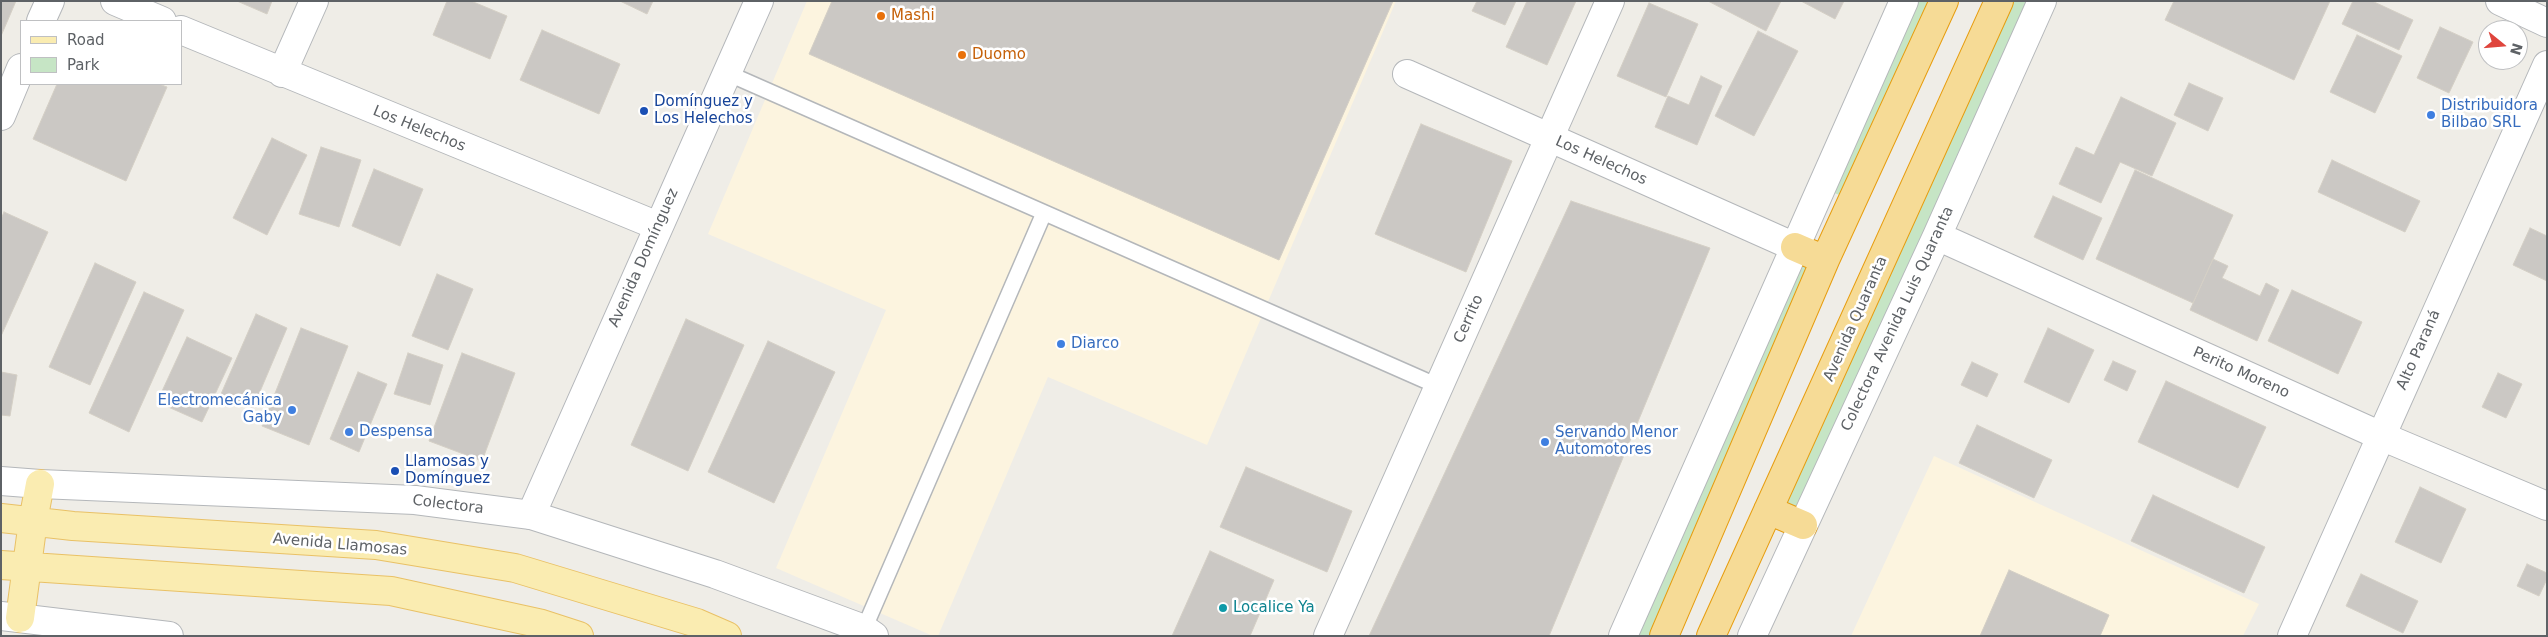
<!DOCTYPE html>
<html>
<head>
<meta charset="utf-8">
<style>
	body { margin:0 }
	#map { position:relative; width:2548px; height:637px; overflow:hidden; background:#efede7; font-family:"DejaVu Sans",sans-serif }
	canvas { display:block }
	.frame { position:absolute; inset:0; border:2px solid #5e6266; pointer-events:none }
	.legend { position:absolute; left:20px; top:20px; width:162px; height:65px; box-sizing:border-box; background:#fff; border:1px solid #bfc0c2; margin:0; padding:6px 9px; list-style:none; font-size:15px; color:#5e6266 }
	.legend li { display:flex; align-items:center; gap:10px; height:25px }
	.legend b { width:25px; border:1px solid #bfc0c2 }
	.north { position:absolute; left:2478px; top:20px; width:50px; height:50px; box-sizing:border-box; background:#fff; border:1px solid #bfc0c2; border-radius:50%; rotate:107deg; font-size:14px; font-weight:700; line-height:20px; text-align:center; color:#5e6266 }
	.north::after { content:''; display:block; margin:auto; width:18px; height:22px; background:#df453d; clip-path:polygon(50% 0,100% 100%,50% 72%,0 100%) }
</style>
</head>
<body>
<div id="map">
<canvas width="2548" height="637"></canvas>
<div class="frame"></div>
<ul class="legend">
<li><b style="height:6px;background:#faecb1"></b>Road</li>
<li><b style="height:14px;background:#c6e5c5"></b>Park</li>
</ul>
<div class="north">N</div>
</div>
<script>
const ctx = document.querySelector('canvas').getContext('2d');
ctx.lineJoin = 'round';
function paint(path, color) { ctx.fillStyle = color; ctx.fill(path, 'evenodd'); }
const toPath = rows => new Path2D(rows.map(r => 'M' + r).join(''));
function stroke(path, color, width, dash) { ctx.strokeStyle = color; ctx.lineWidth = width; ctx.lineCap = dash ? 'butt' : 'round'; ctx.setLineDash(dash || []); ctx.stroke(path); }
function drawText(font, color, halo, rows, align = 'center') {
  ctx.font = font + ' "DejaVu Sans",sans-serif'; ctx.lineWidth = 5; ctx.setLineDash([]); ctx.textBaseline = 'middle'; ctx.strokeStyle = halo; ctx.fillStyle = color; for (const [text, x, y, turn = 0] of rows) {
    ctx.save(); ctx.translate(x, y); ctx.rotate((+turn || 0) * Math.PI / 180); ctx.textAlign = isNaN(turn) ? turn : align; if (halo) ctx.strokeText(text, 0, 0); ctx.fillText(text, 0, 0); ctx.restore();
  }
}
paint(toPath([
	[807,1,1396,1,1207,445,1048,377,938,636,933,636,776,568,886,310,708,234],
	[1934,456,2259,604,2243,636,1851,636]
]), '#fcf4df');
paint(toPath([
	[1914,1,1933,1,1845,197,1829,191],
	[2008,1,2029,1,1797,509,1783,502],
	[1798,261,1812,266,1653,636,1633,636]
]), '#c6e5c5');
const building = toPath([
	[1,1,16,1,1,36,1,1],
	[237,1,272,1,267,14,237,1],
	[447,1,471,1,507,16,490,59,433,35,447,1],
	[620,1,653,1,647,14,620,1],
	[832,1,1393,1,1279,260,809,54,832,1],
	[1477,1,1516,1,1505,25,1472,11,1477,1],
	[1527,1,1576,1,1547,65,1506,47,1527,1],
	[1708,1,1781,1,1766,31,1708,1],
	[1801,1,1844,1,1835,19,1801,1],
	[2174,1,2330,1,2294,80,2165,20,2174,1],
	[2353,1,2372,1,2413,20,2399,50,2342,24,2353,1],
	[1649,3,1698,24,1666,97,1617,76,1649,3],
	[2440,27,2473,42,2449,93,2417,78,2440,27],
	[542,30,620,64,599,114,520,80,542,30],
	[1758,31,1798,51,1754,136,1715,116,1758,31],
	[2357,35,2402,56,2375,113,2330,92,2357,35],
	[1701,76,1722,86,1697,145,1655,127,1668,96,1689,105,1701,76],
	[2189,83,2223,98,2208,131,2174,115,2189,83],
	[57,84,159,84,167,87,126,181,33,139,57,84],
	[2121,97,2176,123,2152,176,2120,162,2101,203,2059,184,2076,147,2094,155,2121,97],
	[1421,124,1512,161,1466,272,1375,234,1421,124],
	[272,138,307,155,267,235,233,218,272,138],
	[321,147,361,160,339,227,299,214,321,147],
	[2332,160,2420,201,2405,232,2318,192,2332,160],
	[374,169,423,189,400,246,352,226,374,169],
	[2135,170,2233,215,2193,303,2096,259,2135,170],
	[2053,196,2102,218,2083,260,2034,237,2053,196],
	[1571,201,1710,248,1549,636,1369,636,1571,201],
	[4,212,48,232,1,336,1,219,4,212],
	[2530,228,2547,236,2547,281,2513,265,2530,228],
	[2213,259,2228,266,2222,278,2260,296,2266,283,2279,290,2257,341,2190,310,2213,259],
	[95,263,136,282,90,385,49,367,95,263],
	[437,274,473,289,448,350,412,336,437,274],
	[2292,290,2362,322,2338,374,2268,341,2292,290],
	[144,292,184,310,129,432,89,413,144,292],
	[256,314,287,328,253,408,221,394,256,314],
	[686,319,744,345,688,471,631,445,686,319],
	[301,328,348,346,309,445,262,426,301,328],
	[2048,328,2094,350,2069,403,2024,382,2048,328],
	[187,337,232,358,202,422,157,402,187,337],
	[768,341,835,372,774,503,708,472,768,341],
	[408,353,443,365,430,405,394,394,408,353],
	[462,353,515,373,482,461,429,441,462,353],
	[2113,361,2136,371,2127,391,2104,380,2113,361],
	[1972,362,1998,374,1987,397,1961,385,1972,362],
	[1,372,17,375,10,416,1,415,1,372],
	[358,372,387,384,359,452,330,439,358,372],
	[2498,373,2522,384,2506,418,2482,407,2498,373],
	[2166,381,2266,427,2238,488,2138,442,2166,381],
	[1977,425,2052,460,2034,498,1959,463,1977,425],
	[1246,467,1352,511,1327,572,1220,527,1246,467],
	[2420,487,2466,509,2441,563,2395,542,2420,487],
	[2153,495,2265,547,2244,593,2131,541,2153,495],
	[1210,551,1274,580,1250,636,1172,636,1210,551],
	[2527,564,2547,573,2547,579,2539,596,2517,586,2527,564],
	[2009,570,2109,615,2100,636,1980,636,2009,570],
	[2361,574,2418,601,2403,633,2346,606,2361,574]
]);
paint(building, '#cbc8c4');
stroke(building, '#d4cfc5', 1);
const lane = toPath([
	[727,73,1440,387],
	[864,629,1044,213]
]);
const street = toPath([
	[115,1,162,21],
	[2500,1,2547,23],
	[41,21,50,1],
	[181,30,658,226],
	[282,73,314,1],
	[1407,74,1795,247],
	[1,116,21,68],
	[1937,236,2381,436,2547,506],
	[1,481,40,484,415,500,531,515,715,574,864,629,874,636],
	[1,616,169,636],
	[1328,636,1610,1],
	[1623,636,1904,1],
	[1752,636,1937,236,2042,1],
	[2292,636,2547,65]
]);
const secondary = toPath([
	[531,515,759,1]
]);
const primary = toPath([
	[1,518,73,526,376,545,515,568,697,623,727,636],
	[1,565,391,591,542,624,579,636],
	[20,618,33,521,40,484]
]);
const highway = toPath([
	[1795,247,1825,260],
	[1768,510,1803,525],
	[1664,636,1825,260,1944,1],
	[1711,636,1999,1]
]);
stroke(lane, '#b4b7ba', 18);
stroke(street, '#b4b7ba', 30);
stroke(secondary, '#b3b6ba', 30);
stroke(primary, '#e9c166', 30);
stroke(highway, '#e79d0f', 30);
stroke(lane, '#fff', 15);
stroke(street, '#fff', 28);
stroke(secondary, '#fff', 28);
stroke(primary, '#faecb1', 28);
stroke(highway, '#f6db96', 28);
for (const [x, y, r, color] of [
	[881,16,5,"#e8710a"],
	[962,55,5,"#e8710a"],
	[644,111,5,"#1a4fb4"],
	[2431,115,5,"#3f7fe0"],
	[1061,344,5,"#3f7fe0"],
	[292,410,5,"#3f7fe0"],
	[349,432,5,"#3f7fe0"],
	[1545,442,5,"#3f7fe0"],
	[395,471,5,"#1a4fb4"],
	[1223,608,5,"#0f9aa8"]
]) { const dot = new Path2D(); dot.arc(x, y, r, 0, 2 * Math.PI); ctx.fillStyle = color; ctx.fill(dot); stroke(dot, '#fff', 2); }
drawText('15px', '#c56008', '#fff', [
	["Mashi",891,16],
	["Duomo",972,55]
], 'left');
drawText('15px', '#164399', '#fff', [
	["Domínguez y",654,102],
	["Los Helechos",654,119],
	["Llamosas y",405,462],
	["Domínguez",405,479]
], 'left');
drawText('15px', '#366cbe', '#fff', [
	["Distribuidora",2441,106],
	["Bilbao SRL",2441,123],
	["Diarco",1071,344],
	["Electromecánica",282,401,"right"],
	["Gaby",282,418,"right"],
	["Despensa",359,432],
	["Servando Menor",1555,433],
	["Automotores",1555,450]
], 'left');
drawText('15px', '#5e6266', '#fff', [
	["Los Helechos",419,129,22],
	["Los Helechos",1601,161,24],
	["Avenida Domínguez",644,258,-66],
	["Cerrito",1469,319,-66],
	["Avenida Quaranta",1856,319,-66],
	["Colectora Avenida Luis Quaranta",1898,319,-65],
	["Alto Paraná",2419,350,-66],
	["Perito Moreno",2241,373,24],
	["Colectora",448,505,7],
	["Avenida Llamosas",340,545,5]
]);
drawText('15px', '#0d838f', '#fff', [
	["Localice Ya",1233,608]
], 'left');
</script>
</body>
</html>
